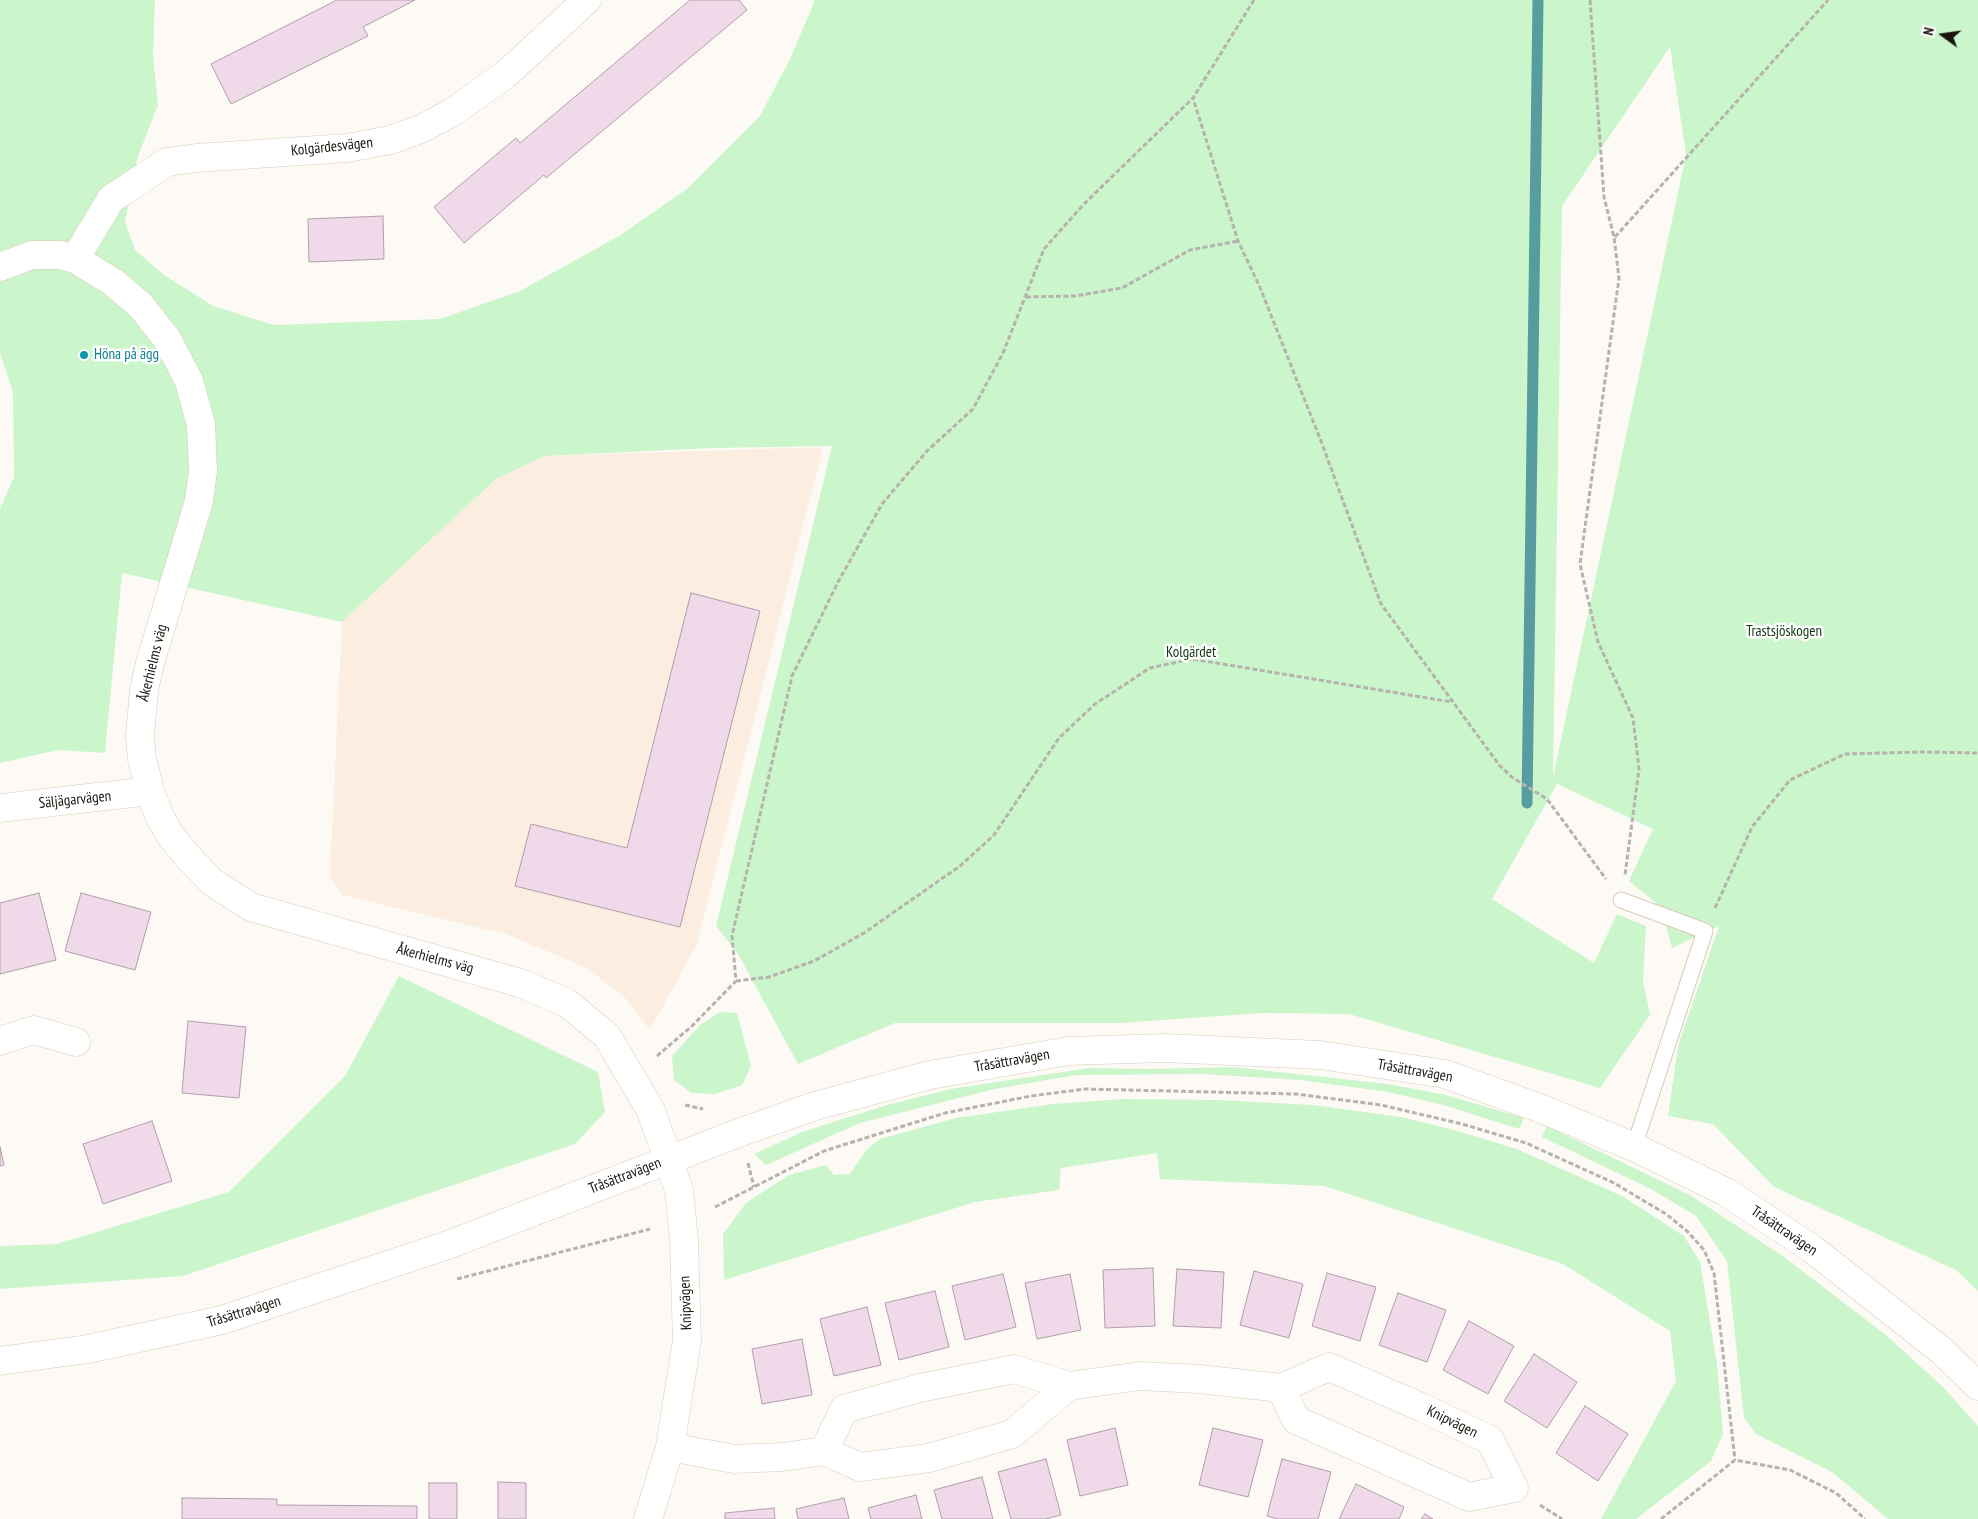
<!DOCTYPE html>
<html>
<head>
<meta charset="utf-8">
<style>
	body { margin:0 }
	#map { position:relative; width:1978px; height:1519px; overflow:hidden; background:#fdfaf6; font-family:"PT Sans Narrow",sans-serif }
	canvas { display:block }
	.north { position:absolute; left:1918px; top:10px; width:50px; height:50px; -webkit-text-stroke:4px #fff; paint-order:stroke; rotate:284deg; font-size:14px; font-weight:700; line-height:20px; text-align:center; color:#1b150f }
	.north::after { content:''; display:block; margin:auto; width:18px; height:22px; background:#1b150f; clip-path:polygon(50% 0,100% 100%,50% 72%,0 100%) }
</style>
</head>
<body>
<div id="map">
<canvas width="1978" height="1519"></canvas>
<div class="north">N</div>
</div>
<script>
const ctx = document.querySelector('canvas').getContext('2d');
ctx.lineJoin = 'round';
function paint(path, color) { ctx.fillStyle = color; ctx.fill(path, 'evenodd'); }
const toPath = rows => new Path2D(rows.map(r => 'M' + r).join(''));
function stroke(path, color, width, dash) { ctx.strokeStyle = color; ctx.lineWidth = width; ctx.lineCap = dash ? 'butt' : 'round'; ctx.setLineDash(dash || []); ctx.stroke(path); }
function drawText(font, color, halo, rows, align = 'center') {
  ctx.font = font + ' "PT Sans Narrow",sans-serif'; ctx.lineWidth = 5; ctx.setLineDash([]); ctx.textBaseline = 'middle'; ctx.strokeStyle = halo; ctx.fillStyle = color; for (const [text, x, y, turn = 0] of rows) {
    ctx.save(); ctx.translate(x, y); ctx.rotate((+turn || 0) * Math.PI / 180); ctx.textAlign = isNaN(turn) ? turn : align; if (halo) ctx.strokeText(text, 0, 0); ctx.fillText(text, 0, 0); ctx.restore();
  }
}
paint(toPath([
	[823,447,697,944,650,1030,626,999,587,968,506,934,342,895,330,876,342,622,496,479,544,456]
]), '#fbeddf');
paint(toPath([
	[0,0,155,0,153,56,158,105,138,156,125,222,135,250,164,275,213,306,274,325,440,319,520,291,619,236,687,189,760,116,790,59,815,0,1978,0,1978,1291,1956,1270,1774,1187,1713,1124,1668,1116,1678,1046,1719,926,1672,948,1661,907,1629,881,1653,829,1557,784,1492,899,1594,963,1617,914,1646,926,1643,980,1650,1015,1600,1088,1349,1014,1262,1013,1120,1023,895,1023,798,1064,738,954,716,926,832,446,713,448,544,456,496,479,342,622,122,573,105,753,58,750,0,763,0,509,14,477,13,392,0,353],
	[1670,47,1686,155,1553,777,1562,206],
	[399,976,598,1072,605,1112,575,1144,183,1276,0,1289,0,1246,57,1244,229,1192,345,1076],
	[720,1012,737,1013,751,1066,742,1085,715,1094,692,1093,674,1080,672,1056,700,1025],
	[1233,1067,1388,1084,1446,1095,1524,1118,1519,1129,1447,1106,1388,1092,1300,1080,1203,1074,1076,1075,995,1089,860,1123,766,1165,754,1154,802,1132,887,1105,951,1089,1089,1068,1152,1069],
	[1123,1099,1218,1100,1313,1105,1401,1117,1451,1129,1517,1149,1622,1196,1684,1236,1700,1262,1717,1364,1723,1434,1711,1461,1636,1519,1601,1519,1676,1381,1670,1331,1563,1264,1324,1186,1160,1179,1157,1153,1061,1168,1059,1190,975,1202,724,1280,723,1234,746,1203,789,1175,826,1165,834,1175,850,1174,867,1149,880,1139,956,1118,1053,1104],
	[1547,1126,1690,1195,1784,1257,1886,1335,1943,1387,1978,1426,1978,1519,1888,1519,1832,1472,1756,1434,1744,1418,1727,1261,1696,1216,1651,1189,1542,1137]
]), '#cbf5cb');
stroke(toPath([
	[1527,803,1538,0]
]), '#579da0', 11);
const building = toPath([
	[337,0,415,0,363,27,368,36,231,104,211,64,337,0],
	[690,0,739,0,747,10,546,178,544,175,464,243,434,207,516,138,520,143,690,0],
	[383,216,384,259,309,262,308,219,383,216],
	[691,593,760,611,680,927,515,886,531,824,627,848,691,593],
	[39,893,56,960,0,974,0,903,39,893],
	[81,893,151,912,135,970,65,951,81,893],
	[188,1021,246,1027,239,1098,182,1093,188,1021],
	[152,1121,172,1181,103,1204,83,1144,152,1121],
	[0,1147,4,1165,0,1166,0,1147],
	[1153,1268,1155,1326,1105,1328,1103,1270,1153,1268],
	[1177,1269,1224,1272,1221,1328,1173,1326,1177,1269],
	[1254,1271,1303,1284,1289,1338,1240,1325,1254,1271],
	[1327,1273,1376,1287,1360,1341,1312,1326,1327,1273],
	[1003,1274,1016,1327,965,1340,952,1286,1003,1274],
	[1070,1274,1081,1330,1037,1339,1025,1283,1070,1274],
	[935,1291,949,1347,899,1360,885,1303,935,1291],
	[1398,1293,1446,1310,1427,1362,1379,1345,1398,1293],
	[867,1307,881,1365,834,1376,820,1319,867,1307],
	[1469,1321,1514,1346,1488,1394,1443,1370,1469,1321],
	[802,1339,812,1395,762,1404,752,1349,802,1339],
	[1534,1354,1577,1382,1547,1428,1504,1401,1534,1354],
	[1585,1406,1628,1434,1598,1481,1556,1453,1585,1406],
	[1115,1428,1128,1485,1080,1496,1067,1440,1115,1428],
	[1213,1428,1263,1440,1248,1497,1199,1485,1213,1428],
	[1046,1459,1061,1515,1045,1519,1011,1519,998,1472,1046,1459],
	[1282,1459,1331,1472,1318,1519,1278,1519,1267,1516,1282,1459],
	[982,1477,993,1519,942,1519,934,1490,982,1477],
	[498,1482,526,1483,526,1519,498,1519,498,1482],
	[429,1483,457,1483,457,1519,429,1519,429,1483],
	[1356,1484,1404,1507,1399,1519,1339,1519,1356,1484],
	[916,1495,922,1519,871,1519,868,1508,916,1495],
	[182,1498,277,1499,277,1505,417,1506,417,1519,182,1519,182,1498],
	[844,1498,849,1519,798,1519,796,1509,844,1498],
	[774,1508,775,1519,725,1519,725,1513,774,1508],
	[1425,1514,1433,1519,1421,1519,1425,1514]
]);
paint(building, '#f0dae9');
stroke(building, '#b19dab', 1);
const lane = toPath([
	[1621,900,1705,931,1634,1147]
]);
const street = toPath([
	[75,259,111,199,167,162,196,158,347,148,390,140,421,129,453,112,506,74,587,0],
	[0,267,32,255,60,255,75,259,113,282,141,306,167,339,189,381,201,425,203,471,199,501,150,663,144,690,140,736,142,759,150,791,159,815,170,835,187,856,212,882,251,907,520,983,567,1003,607,1036,651,1111,679,1190,684,1240,687,1340,670,1447,648,1519],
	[0,808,150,791],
	[0,1041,34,1030,76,1042],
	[0,1361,88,1349,222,1320,445,1246,741,1132,815,1106,930,1075,1068,1051,1165,1048,1320,1055,1445,1074,1542,1109,1634,1147,1726,1192,1811,1248,1942,1351,1978,1386],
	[670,1447,734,1459,783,1457,824,1451,844,1409,920,1388,1014,1369,1069,1386,1140,1376,1199,1379,1281,1388,1296,1420,1469,1497,1514,1488,1490,1440,1421,1407,1329,1367,1281,1388],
	[824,1451,860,1467,929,1458,1012,1434,1069,1386]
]);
stroke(lane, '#dccab9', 17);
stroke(street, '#dccab9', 29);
stroke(toPath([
	[1254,0,1193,98,1238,241,1259,285,1321,441,1381,604,1500,766,1513,778,1547,799,1606,879],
	[1590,0,1604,197,1614,237,1619,278,1580,564,1598,642,1633,718,1639,769,1625,875],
	[1615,237,1828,0],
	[1026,297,1075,296,1122,288,1190,250,1238,241],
	[1715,908,1752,827,1790,780,1845,754,1923,752,1978,753],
	[736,981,769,977,814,961,864,933,960,866,994,835,1059,738,1095,704,1150,668,1192,659,1452,702],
	[657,1056,693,1025,736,981,732,936,792,676,838,582,882,504,927,451,973,409,1003,353,1044,249,1084,204,1193,98],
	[685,1105,703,1109],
	[748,1163,754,1187],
	[715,1207,824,1151,945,1113,1031,1096,1085,1089,1296,1094,1381,1105,1462,1124,1526,1143,1614,1183,1666,1214,1687,1231,1704,1250,1714,1273,1735,1460],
	[457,1279,650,1229],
	[1540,1505,1562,1519],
	[1661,1519,1735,1460,1790,1470,1836,1493,1865,1519]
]), '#b6b2ad', 3, [5, 2.5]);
stroke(lane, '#fff', 15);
stroke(street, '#fff', 28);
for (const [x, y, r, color] of [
	[84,355,5,"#0f9aa8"]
]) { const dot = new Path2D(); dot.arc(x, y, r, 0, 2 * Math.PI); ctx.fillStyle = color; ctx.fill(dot); stroke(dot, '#fff', 2); }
drawText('15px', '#1b150f', '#fff', [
	["Kolgärdesvägen",332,147,-6],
	["Åkerhielms väg",153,663,-76],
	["Säljägarvägen",75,800,-6],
	["Åkerhielms väg",435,959,15],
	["Tråsättravägen",1012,1061,-10],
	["Tråsättravägen",1415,1071,10],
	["Tråsättravägen",625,1176,-21],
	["Tråsättravägen",1784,1231,34],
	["Knipvägen",686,1303,-92],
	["Tråsättravägen",244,1312,-17],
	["Knipvägen",1452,1422,26]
]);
drawText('15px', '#0d838f', '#fff', [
	["Höna på ägg",94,355]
], 'left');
drawText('15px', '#103814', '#fff', [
	["Trastsjöskogen",1784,632],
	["Kolgärdet",1191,653]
]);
</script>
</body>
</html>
